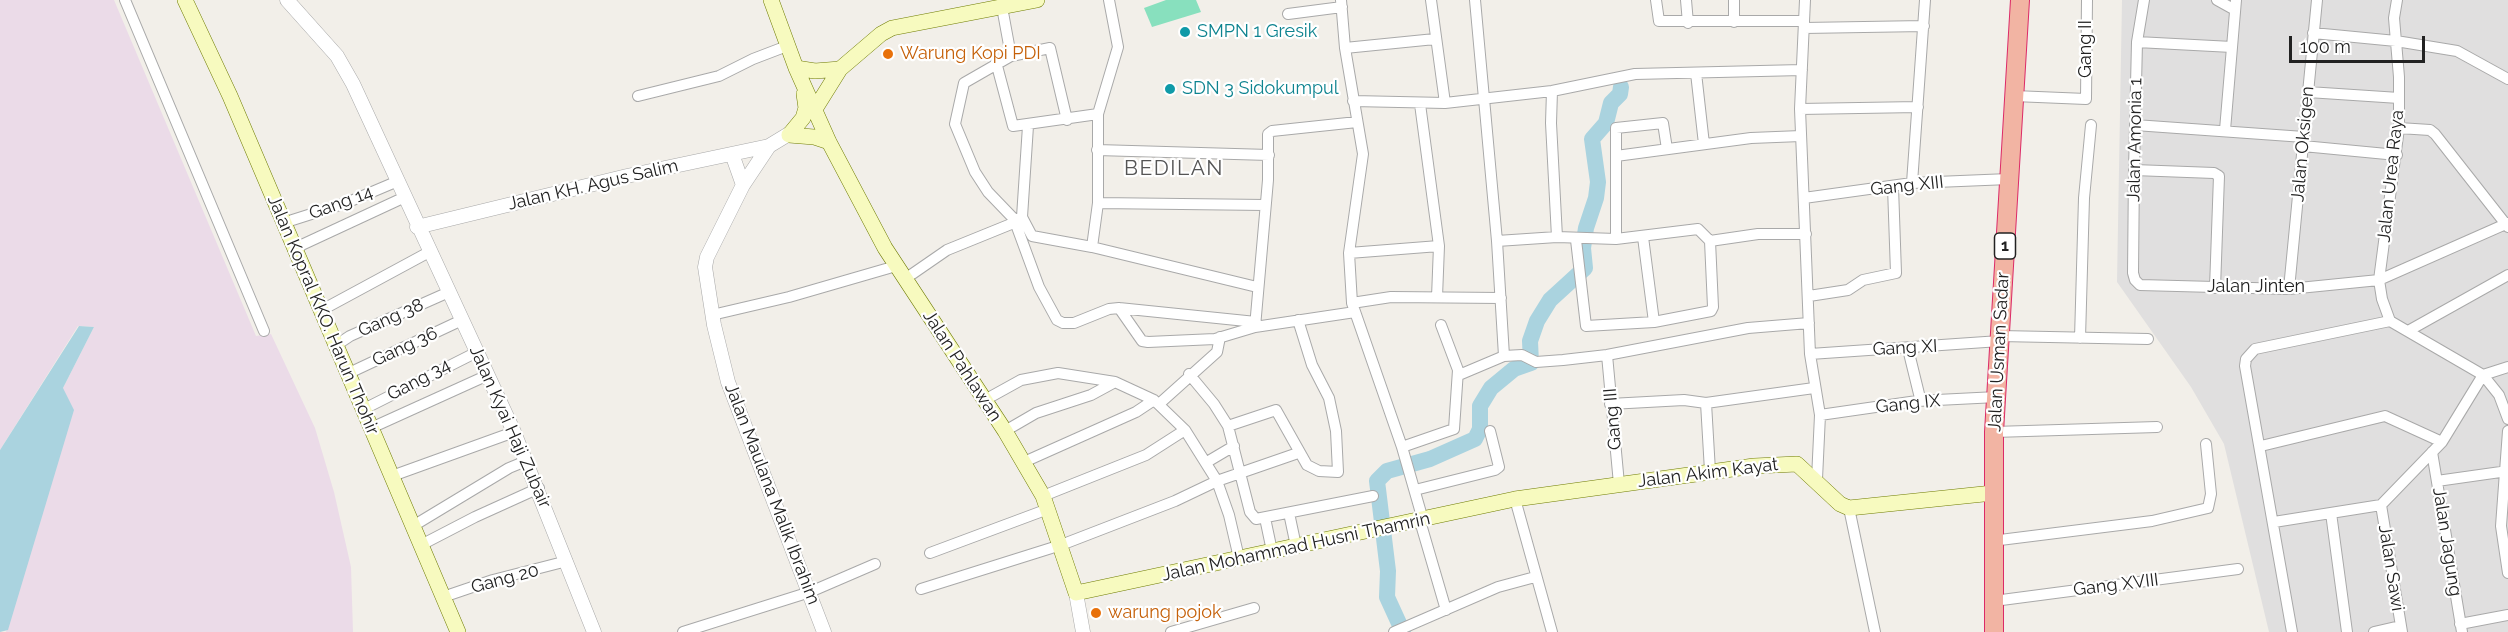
<!DOCTYPE html>
<html>
<head>
<meta charset="utf-8">
<style>
	body { margin:0 }
	#map { position:relative; width:2508px; height:632px; overflow:hidden; background:#f2efe9; font-family:Raleway,sans-serif }
	canvas { display:block }
	.scale { position:absolute; left:2289px; top:36px; width:136px; height:27px; box-sizing:border-box; border:3px solid #222; border-top:0; padding-left:8px; font-size:18px; line-height:21px; white-space:nowrap; color:#222; -webkit-text-stroke:4px #fff; paint-order:stroke }
</style>
</head>
<body>
<div id="map">
<canvas width="2508" height="632"></canvas>
<div class="scale">100 m</div>
</div>
<script>
const ctx = document.querySelector('canvas').getContext('2d');
ctx.lineJoin = 'round';
function paint(path, color) { ctx.fillStyle = color; ctx.fill(path, 'evenodd'); }
const toPath = rows => new Path2D(rows.map(r => 'M' + r).join(''));
function stroke(path, color, width, dash) { ctx.strokeStyle = color; ctx.lineWidth = width; ctx.lineCap = dash ? 'butt' : 'round'; ctx.setLineDash(dash || []); ctx.stroke(path); }
function drawText(font, color, halo, rows, align = 'center') {
  ctx.font = font + ' Raleway,sans-serif'; ctx.lineWidth = 4.5; ctx.setLineDash([]); ctx.textBaseline = 'middle'; ctx.strokeStyle = halo; ctx.fillStyle = color; for (const [text, x, y, turn = 0] of rows) {
    ctx.save(); ctx.translate(x, y); ctx.rotate((+turn || 0) * Math.PI / 180); ctx.textAlign = isNaN(turn) ? turn : align; if (halo) ctx.strokeText(text, 0, 0); ctx.fillText(text, 0, 0); ctx.restore();
  }
}
paint(toPath([
	[2122,0,2508,0,2508,632,2269,632,2224,444,2191,387,2117,282]
]), '#e0dfdf');
paint(toPath([
	[0,0,114,0,256,336,271,334,315,428,334,492,351,567,353,632,6,632,63,388,94,327,78,326,0,450]
]), '#ebdbe8');
paint(toPath([
	[1166,0,1196,0,1201,12,1152,27,1144,8]
]), '#88e0be');
paint(toPath([
	[79,326,94,327,63,388,74,410,8,630,0,632,0,450]
]), '#aad3df');
stroke(toPath([
	[1403,632,1387,597,1388,571,1377,481,1387,471,1430,459,1475,439,1480,429,1480,406,1491,388,1514,369,1531,363,1530,341,1537,321,1550,300,1585,268,1583,248,1586,228,1596,198,1598,182,1592,139,1606,123,1611,103,1620,94,1621,87]
]), '#aad3df', 16);
const minor = toPath([
	[125,0,264,331],
	[1341,0,1345,48,1363,154,1349,253,1352,303,1402,447,1423,520],
	[1431,0,1445,103],
	[1475,0,1497,241,1504,356,1522,355,1536,362,1563,360,1607,355,1748,328,1809,323],
	[1656,0,1659,21,1804,21],
	[1686,0,1688,23],
	[1734,0,1734,22],
	[1805,0,1800,109,1810,354,1820,415,1817,479],
	[2144,0,2137,42,2134,170,2133,273,2135,280,2140,285,2289,289,2379,280,2508,223],
	[2217,0,2235,10],
	[2397,0,2394,18,2399,77,2399,128,2379,280,2382,299,2390,321,2483,375,2499,395,2508,419],
	[1002,7,1011,56],
	[1288,14,1342,7],
	[1804,28,1924,26],
	[2313,33,2396,41,2457,51,2508,79],
	[2137,42,2232,47],
	[1345,48,1435,39],
	[996,62,1013,126,1098,114],
	[1696,73,1704,144],
	[1552,91,1551,123,1557,237],
	[2308,92,2399,98],
	[638,96,719,76,753,59,787,46],
	[2014,96,2086,99,2087,0],
	[1353,101,1445,103,1552,91,1635,74,1802,70],
	[1420,104,1439,246,1437,297],
	[1800,109,1918,107],
	[2135,125,2304,137],
	[1028,126,1022,217,1032,236,1092,247,1257,287],
	[2399,128,2430,130,2435,134,2508,227],
	[2225,130,2236,0],
	[2303,146,2397,155],
	[1097,150,1269,155],
	[1616,156,1616,128,1663,123,1667,149],
	[2134,170,2214,173,2219,176,2215,288],
	[1912,183,1925,0],
	[1804,198,1912,183,2009,179],
	[1098,203,1265,205],
	[1022,217,1014,219,988,192,975,172,955,124,964,83,1011,56,1050,48,1067,120],
	[1014,219,1039,287,1057,320,1063,323,1074,323,1109,309,1119,308,1256,322],
	[283,223,346,203,398,181],
	[1643,237,1654,322],
	[1616,239,1616,156,1751,138,1801,136],
	[1576,240,1586,326,1654,322,1711,311,1713,307,1710,241],
	[1497,241,1557,237,1616,239,1698,229,1710,241,1758,234,1806,234],
	[1092,247,1098,203,1098,114,1118,47,1109,0],
	[293,249,405,197],
	[1349,253,1439,246],
	[905,279,947,250,1016,222],
	[2289,289,2317,0],
	[1809,296,1848,290,1863,280,1896,273,1893,187],
	[1352,303,1391,297,1501,298],
	[1119,308,1142,341,1148,342,1215,339,1255,327,1355,312],
	[320,311,431,251],
	[712,315,789,297,896,266],
	[1255,327,1268,180,1268,134,1272,131,1357,122],
	[2408,331,2508,275],
	[2000,336,2148,339],
	[2080,338,2084,198,2091,125],
	[335,346,350,336,449,292],
	[1908,349,1920,398,1917,401],
	[1810,354,2000,341],
	[1607,355,1619,484],
	[347,374,462,320],
	[1189,374,1214,404,1228,426,1250,512,1256,519,1373,496],
	[1459,375,1504,356],
	[983,401,1021,380,1058,373,1115,382,1154,400,1185,430,1217,481,1229,515,1239,558],
	[1706,403,1710,471],
	[1159,404,1217,352,1220,337],
	[1610,404,1684,400,1706,403,1814,388],
	[362,410,477,352],
	[1820,415,1917,401,1997,397],
	[1228,426,1276,410,1307,465,1319,471,1338,472,1336,431,1329,398,1312,365,1298,320],
	[371,428,488,375],
	[1005,431,1036,413,1091,395,1115,382],
	[2508,431,2501,526,2508,573],
	[1994,432,2157,427],
	[2261,446,2385,416,2442,442],
	[1402,447,1454,429,1458,370,1441,325],
	[2432,452,2462,632],
	[1024,462,1136,412,1154,400],
	[1207,462,1234,446],
	[392,476,514,432],
	[2437,481,2508,471],
	[1415,490,1495,470,1499,467,1490,431],
	[1043,496,1146,455,1185,430],
	[1515,499,1552,632],
	[2381,505,2442,442,2483,375,2508,367],
	[2381,505,2402,632],
	[1849,508,1875,632],
	[1289,513,1296,546],
	[2331,513,2347,632],
	[1265,518,1272,551],
	[1420,521,1446,610],
	[2274,522,2381,505],
	[413,526,509,468,526,461],
	[1992,541,2152,521,2208,508,2211,494,2206,444],
	[421,545,475,517,539,488],
	[930,553,1048,509],
	[921,589,1061,545,1175,501,1217,481,1298,453],
	[443,597,493,580,567,561],
	[1994,601,2238,569],
	[2460,624,2508,615],
	[683,632,810,592,875,564],
	[1171,632,1254,608],
	[1394,632,1498,587,1535,577],
	[2292,632,2245,366,2246,359,2255,349,2390,321],
	[2374,632,2400,626]
]);
const tertiary = toPath([
	[287,0,337,56,353,84,514,432,594,632],
	[769,146,743,185,707,257,705,267,714,325,728,382,824,632],
	[732,154,743,185],
	[417,227,627,176,769,146,797,129],
	[1076,593,1083,632]
]);
const secondary = toPath([
	[185,0,230,96,458,632],
	[771,0,796,68,829,142,885,248,1005,431,1043,496,1076,593,1515,499,1754,466,1797,464,1840,504,1849,508,1993,493],
	[796,68,815,71,840,69],
	[815,109,840,69,881,34,892,28,1037,0],
	[789,135,803,118,806,108,804,94],
	[789,135,814,137,829,142]
]);
const trunk = toPath([
	[1994,632,1994,432,2020,0]
]);
stroke(minor, '#a9a9a9', 12);
stroke(tertiary, '#a9a9a9', 15);
stroke(secondary, '#707d05', 16);
stroke(trunk, '#dc2a67', 20);
stroke(minor, '#fff', 10);
stroke(tertiary, '#fff', 14);
stroke(secondary, '#f7fabf', 15);
stroke(trunk, '#f2b4a3', 18);
for (const [x, y, r, color] of [
	[1185,32,6,"#0f9aa8"],
	[888,54,6,"#e8710a"],
	[1170,89,6,"#0f9aa8"],
	[1096,613,6,"#e8710a"]
]) { const dot = new Path2D(); dot.arc(x, y, r, 0, 2 * Math.PI); ctx.fillStyle = color; ctx.fill(dot); stroke(dot, '#fff', 2); }
for (const [x, y, w] of [
	[2005,246,21]
]) { const box = new Path2D(); box.roundRect(x - w / 2, y - 13, w, 26, 4.5); ctx.fillStyle = '#fff'; ctx.fill(box); stroke(box, '#222', 1.5); }
drawText('bold 16px', '#222', null, [
	["1",2005,246]
]);
drawText('18px', '#0d838f', '#fff', [
	["SMPN 1 Gresik",1197,32],
	["SDN 3 Sidokumpul",1182,89]
], 'left');
drawText('18px', '#222', '#fff', [
	["Gang II",2086,49,-90],
	["Jalan Amonia 1",2135,140,-89],
	["Jalan Oksigen",2303,144,-85],
	["Jalan Urea Raya",2391,176,-84],
	["Jalan KH. Agus Salim",593,185,-13],
	["Gang XIII",1907,186,-6],
	["Gang 14",341,203,-20],
	["Jalan Jinten",2256,287],
	["Jalan Kopral KKO. Harun Thohir",323,315,67],
	["Gang 38",391,318,-24],
	["Gang 36",405,347,-25],
	["Gang XI",1905,348,-3],
	["Jalan Usman Sadar",1999,352,-87],
	["Jalan Pahlawan",962,366,57],
	["Gang 34",419,380,-28],
	["Gang IX",1908,404,-6],
	["Gang III",1613,419,-95],
	["Jalan Kyai Haji Zubair",510,427,66],
	["Jalan Akim Kayat",1708,473,-7],
	["Jalan Maulana Malik Ibrahim",772,494,69],
	["Jalan Jagung",2447,542,81],
	["Jalan Mohammad Husni Thamrin",1296,547,-12],
	["Jalan Sawi",2391,568,81],
	["Gang 20",505,579,-15],
	["Gang XVIII",2116,585,-7]
]);
drawText('18px', '#c56008', '#fff', [
	["Warung Kopi PDI",900,54],
	["warung pojok",1108,613]
], 'left');
ctx.letterSpacing = '1.5px';
drawText('21px', '#555', '#fff', [
	["BEDILAN",1174,169]
]);
ctx.letterSpacing = '0px';
</script>
</body>
</html>
